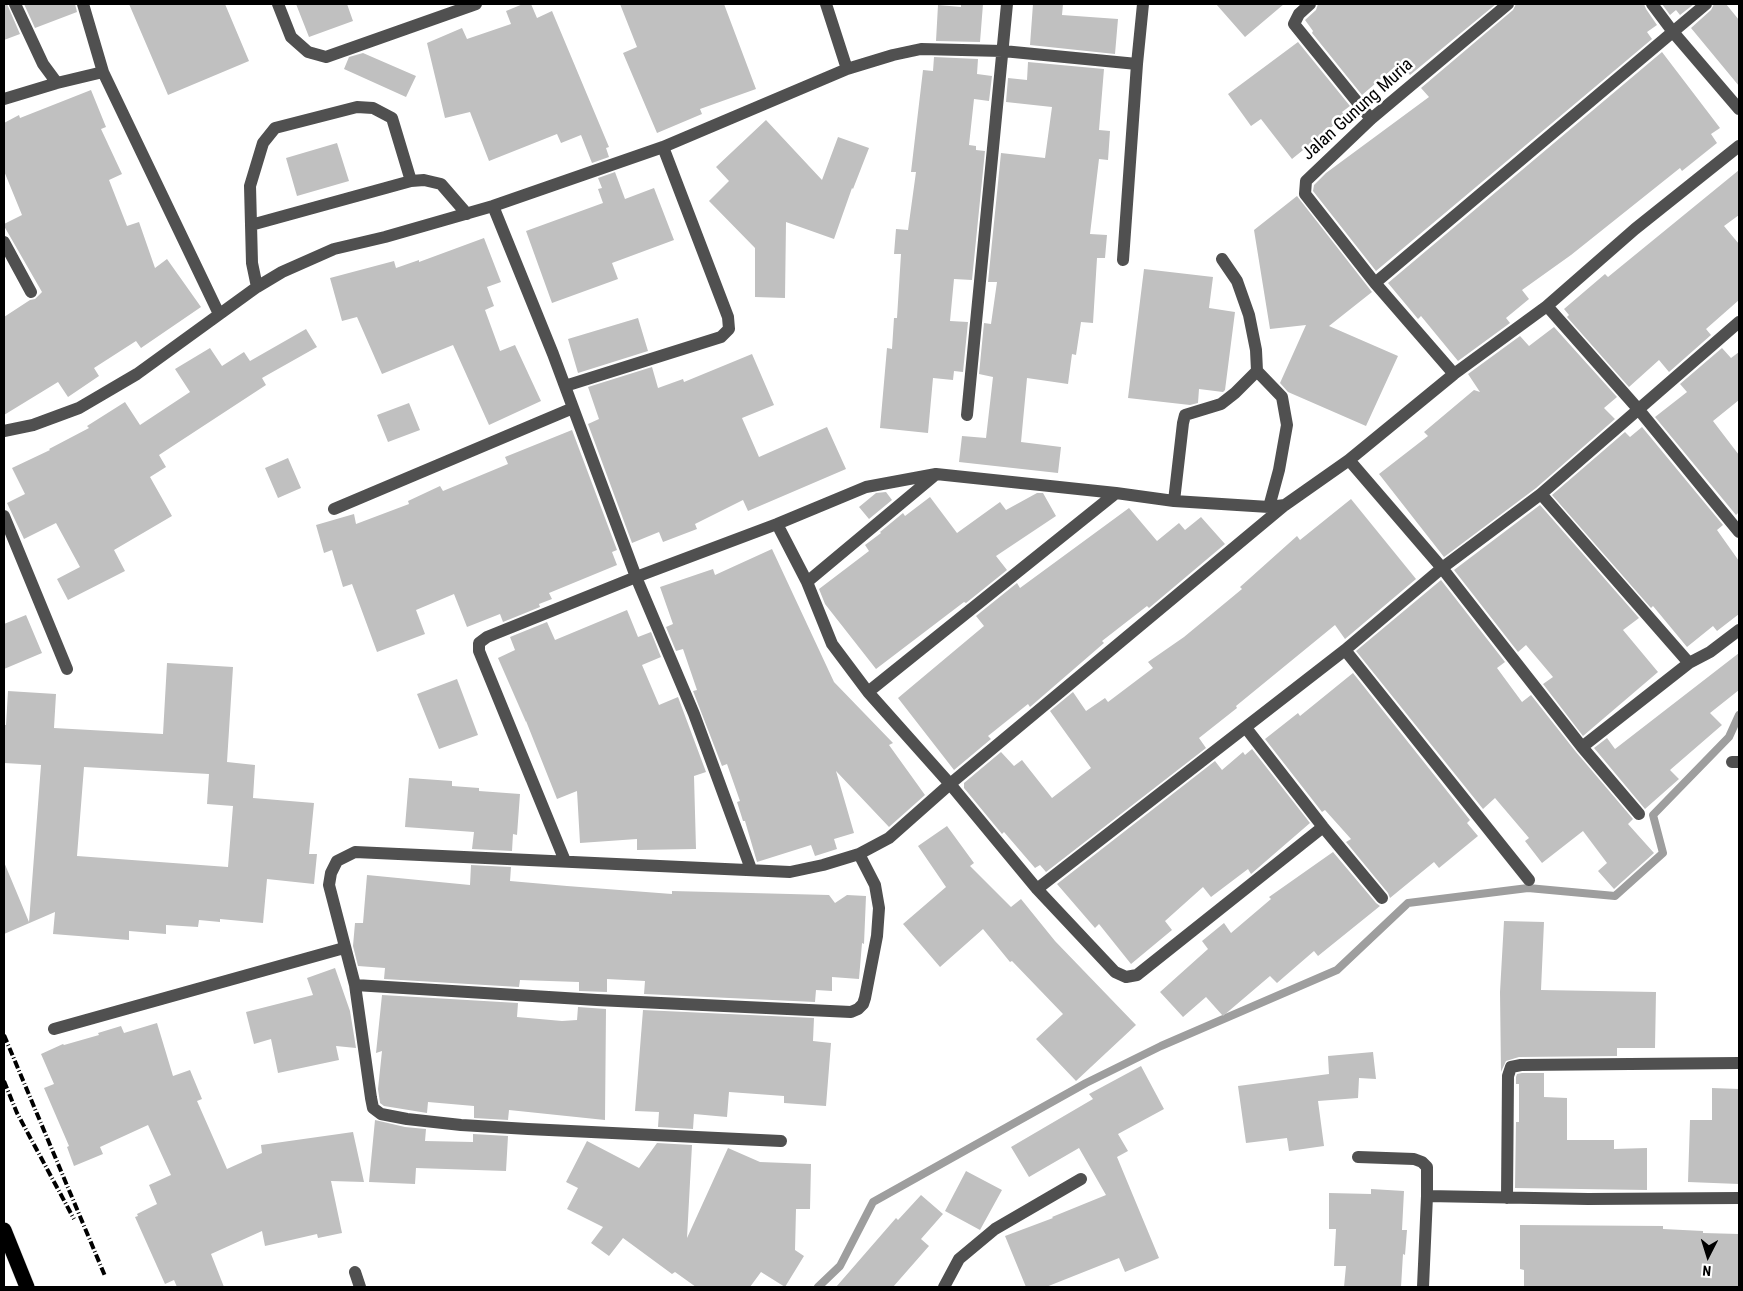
<!DOCTYPE html>
<html>
<head>
<meta charset="utf-8">
<style>
	body { margin:0 }
	#map { position:relative; width:1743px; height:1291px; overflow:hidden; background:#fff; font-family:"Roboto Condensed",sans-serif }
	canvas { display:block }
	.frame { position:absolute; inset:0; border:5px solid #000; pointer-events:none }
	.north { position:absolute; left:1683px; top:1231px; width:50px; height:50px; -webkit-text-stroke:4px #fff; paint-order:stroke; rotate:185deg; font-size:14px; font-weight:700; line-height:20px; text-align:center; color:#000 }
	.north::after { content:''; display:block; margin:auto; width:18px; height:22px; background:#000; clip-path:polygon(50% 0,100% 100%,50% 72%,0 100%) }
</style>
</head>
<body>
<div id="map">
<canvas width="1743" height="1291"></canvas>
<div class="frame"></div>
<div class="north">N</div>
</div>
<script>
const ctx = document.querySelector('canvas').getContext('2d');
ctx.lineJoin = 'round';
const toPath = rows => new Path2D(rows.map(r => 'M' + r).join(''));
function stroke(path, color, width, dash) { ctx.strokeStyle = color; ctx.lineWidth = width; ctx.lineCap = dash ? 'butt' : 'round'; ctx.setLineDash(dash || []); ctx.stroke(path); }
function paint(path, color) { ctx.fillStyle = color; ctx.fill(path, 'evenodd'); }
function drawText(font, color, halo, rows, align = 'center') {
  ctx.font = font + ' "Roboto Condensed",sans-serif'; ctx.lineWidth = 5; ctx.setLineDash([]); ctx.textBaseline = 'middle'; ctx.strokeStyle = halo; ctx.fillStyle = color; for (const [text, x, y, turn = 0] of rows) {
    ctx.save(); ctx.translate(x, y); ctx.rotate((+turn || 0) * Math.PI / 180); ctx.textAlign = isNaN(turn) ? turn : align; if (halo) ctx.strokeText(text, 0, 0); ctx.fillText(text, 0, 0); ctx.restore();
  }
}
stroke(toPath([
	[818,1287,840,1266,873,1202,1086,1083,1161,1046,1337,970,1408,903,1528,888,1615,896,1663,853,1653,815,1729,737,1739,715]
]), '#9e9e9e', 8);
paint(toPath([
	[4,4,7,4,20,34,4,40],
	[24,4,75,4,77,12,35,28],
	[129,4,225,4,249,61,168,95],
	[296,4,347,4,353,21,309,37],
	[523,4,531,4,537,18,552,11,609,147,606,148,609,157,592,163,581,135,561,143,557,134,489,161,470,112,445,118,427,43,462,28,467,39,511,24,506,11],
	[620,4,724,4,756,89,700,109,702,114,657,133,623,53,637,47],
	[961,4,983,4,980,42,936,41,938,5,961,7],
	[1033,4,1063,4,1062,15,1118,19,1115,54,1030,45],
	[1216,4,1284,4,1245,37],
	[1318,4,1496,4,1410,75,1404,68,1402,71,1397,65,1362,95,1312,33,1313,31,1305,20,1316,10],
	[1516,4,1644,4,1646,9,1657,25,1647,32,1652,39,1376,271,1313,191,1314,185,1326,173,1429,97,1421,88,1513,10],
	[1662,4,1694,4,1680,15,1676,10,1670,15],
	[1714,4,1726,4,1739,20,1739,86,1691,28,1711,10],
	[1298,42,1350,106,1342,112,1345,116,1292,159,1261,119,1251,126,1228,94],
	[1662,52,1720,128,1711,134,1717,143,1682,171,1680,168,1571,255,1522,290,1529,299,1506,318,1510,323,1458,361,1421,316,1418,319,1388,283],
	[363,53,416,76,406,97,344,69,349,57],
	[934,57,978,59,977,74,992,76,989,101,974,99,969,145,976,146,976,150,985,151,972,280,954,279,950,321,968,322,963,372,954,371,953,380,933,378,928,433,880,428,887,348,892,349,894,318,897,318,901,254,894,254,896,229,908,230,916,172,911,172,923,70,933,71],
	[1028,62,1104,69,1099,130,1110,131,1108,160,1099,159,1090,234,1107,235,1105,258,1097,258,1093,323,1081,322,1076,355,1072,354,1068,384,1027,378,1021,442,1061,447,1058,473,959,462,962,436,986,438,993,377,979,374,984,323,991,324,997,282,988,282,1001,153,1045,158,1052,107,1006,102,1008,78,1027,80],
	[91,90,106,127,101,129,122,174,109,180,127,226,139,222,155,268,167,259,201,307,141,348,136,341,94,368,99,376,68,397,58,382,4,415,4,317,30,300,35,299,42,292,4,226,4,224,22,215,4,171,4,123,19,115,20,118],
	[766,120,822,180,838,137,869,148,853,189,852,188,834,239,786,222,785,298,755,297,755,248,709,201,729,181,716,167],
	[337,143,349,181,297,196,286,158],
	[1739,170,1739,215,1724,226,1739,244,1739,300,1706,329,1711,335,1669,372,1659,360,1629,387,1567,317,1569,315,1564,309,1605,274,1608,277],
	[615,172,625,199,654,188,674,240,612,263,618,279,552,303,526,231,603,203,598,189,602,188,598,178],
	[1297,196,1372,292,1329,326,1398,356,1366,426,1288,392,1280,383,1306,325,1270,329,1254,230],
	[484,238,501,282,487,287,494,306,485,310,500,351,515,345,541,401,489,425,453,345,382,374,357,317,342,321,330,278,394,261,396,268,419,260,419,262],
	[1144,269,1213,277,1209,308,1235,312,1225,390,1223,392,1199,389,1198,403,1190,405,1128,398],
	[638,318,648,351,578,373,568,339],
	[1554,327,1617,397,1604,408,1615,419,1536,488,1444,557,1379,474,1428,436,1424,432,1474,390,1480,392,1468,374,1520,336,1529,346],
	[306,329,317,347,262,378,266,385,159,455,166,467,150,477,172,516,114,550,125,571,68,600,57,579,80,567,56,523,24,539,7,503,25,494,12,468,50,450,49,449,89,428,87,426,125,402,140,425,190,392,175,369,210,348,222,366,244,352,250,361],
	[1722,348,1731,358,1739,352,1739,400,1713,421,1739,455,1739,512,1736,515,1655,417,1687,392,1680,384],
	[752,354,774,405,742,418,759,457,827,427,846,469,748,511,743,500,695,524,697,529,663,542,659,532,632,543,588,424,599,419,588,387,652,367,658,388,683,379,684,382],
	[409,403,420,430,388,442,377,415],
	[1642,427,1723,525,1717,530,1739,561,1739,614,1717,631,1713,626,1687,647,1653,606,1651,608,1552,495,1625,432,1630,437],
	[572,430,617,550,612,552,617,565,549,593,552,599,539,604,540,607,503,622,500,614,467,627,454,594,416,610,425,634,377,652,352,584,343,587,332,550,324,553,316,525,354,514,356,524,409,504,408,501,440,486,443,491,508,464,505,457],
	[288,458,301,488,278,498,265,468],
	[886,492,892,500,869,519,859,507,876,493],
	[1037,493,1043,493,1056,516,996,556,1007,570,966,603,964,602,876,669,825,604,819,589,869,551,865,545,881,533,880,532,903,513,905,516,930,497,957,533,1000,502,1006,510],
	[1351,499,1416,579,1345,639,1335,625,1236,706,1237,708,1199,738,1206,748,1046,872,1040,865,1035,868,1004,832,1002,834,964,788,964,783,1001,752,1014,766,1022,760,1052,798,1091,768,1050,711,1073,692,1086,711,1105,698,1108,702,1153,668,1148,662,1184,637,1242,589,1240,587,1297,536,1300,540],
	[1540,505,1639,618,1623,630,1658,672,1583,736,1543,684,1553,677,1526,645,1518,652,1454,570],
	[1129,508,1157,541,1179,523,1185,530,1201,517,1225,544,1149,608,1147,606,1102,641,1104,643,1030,707,1028,704,988,736,991,739,954,770,898,698,984,626,976,616,1017,583,1020,588],
	[772,549,834,682,893,743,889,745,925,795,889,827,836,771,854,833,834,839,837,849,815,856,811,845,757,862,745,821,743,821,737,802,740,801,727,764,722,766,693,691,697,690,683,649,676,651,666,627,673,624,660,587,713,569,715,575],
	[1441,580,1505,662,1497,668,1522,702,1531,695,1576,752,1633,819,1628,824,1654,853,1614,889,1598,871,1607,863,1583,831,1542,863,1525,841,1529,838,1495,798,1483,809,1356,651],
	[627,610,638,637,651,632,661,657,642,665,659,705,678,697,706,772,694,776,696,849,637,850,637,839,580,843,577,791,557,799,526,721,526,722,498,658,515,650,510,637,547,622,555,640],
	[26,615,42,653,4,669,4,624],
	[1739,653,1739,690,1710,713,1722,725,1670,770,1679,779,1645,809,1594,748,1607,738,1615,749],
	[167,663,233,667,227,762,255,765,253,798,314,803,309,854,317,854,314,884,267,879,263,923,220,919,220,922,199,920,198,927,166,925,166,934,129,931,129,940,53,934,55,912,4,934,4,862,29,922,41,765,4,763,4,725,6,725,8,691,56,694,54,728,163,734],
	[84,767,209,774,207,804,233,806,228,867,77,856],
	[1353,673,1470,820,1467,823,1478,836,1439,868,1434,862,1390,898,1388,893,1346,842,1351,839,1325,810,1322,812,1265,739,1298,713,1300,716],
	[457,679,478,735,439,749,417,694],
	[1252,749,1310,823,1251,874,1248,869,1211,897,1203,887,1165,921,1172,930,1131,964,1099,924,1095,928,1057,884,1215,761,1222,770,1243,752,1245,755],
	[409,778,452,781,452,786,479,788,479,791,520,794,517,835,513,834,512,851,472,849,474,832,405,827],
	[947,826,974,863,970,866,1011,907,1021,899,1055,941,1136,1025,1076,1081,1036,1039,1063,1014,1012,961,1010,962,983,929,940,967,903,924,946,887,918,846],
	[1333,852,1376,903,1380,906,1318,956,1314,951,1277,983,1270,976,1223,1016,1206,997,1183,1017,1160,992,1208,949,1202,941,1224,923,1231,933,1271,899,1269,897],
	[471,865,511,867,510,881,567,886,672,894,672,891,829,895,835,903,847,895,866,896,864,944,862,943,859,979,832,977,832,991,816,990,815,1002,644,994,645,981,607,979,607,992,579,991,579,982,520,980,519,987,384,979,385,968,358,966,353,946,355,923,363,923,367,875,470,885],
	[1504,921,1544,922,1541,990,1656,992,1655,1048,1617,1048,1617,1056,1519,1057,1506,1061,1501,1072,1500,992],
	[335,968,350,1011,356,1048,336,1046,339,1060,278,1073,271,1039,254,1044,246,1012,313,995,307,978],
	[382,995,518,1003,517,1017,562,1021,577,1020,578,1007,606,1009,605,1120,509,1110,508,1120,474,1118,474,1106,428,1102,427,1113,384,1106,380,1103,378,1089,382,1051,376,1053],
	[643,1010,814,1018,813,1041,831,1043,826,1106,784,1103,784,1096,729,1092,727,1117,694,1114,693,1129,658,1127,659,1112,635,1111],
	[157,1023,173,1076,190,1070,202,1099,197,1101,227,1169,262,1153,261,1145,353,1132,364,1182,331,1181,342,1233,318,1238,317,1234,265,1246,262,1231,211,1254,224,1287,177,1287,174,1280,165,1284,135,1217,138,1216,137,1214,157,1204,149,1185,171,1175,148,1125,100,1147,103,1154,74,1166,67,1147,69,1146,44,1088,54,1084,41,1054,63,1044,64,1045,99,1035,98,1033,121,1026,124,1033],
	[1373,1052,1376,1079,1359,1078,1358,1098,1318,1101,1324,1146,1289,1151,1287,1138,1246,1143,1238,1086,1329,1074,1328,1056],
	[1141,1066,1164,1109,1118,1134,1128,1151,1117,1157,1159,1258,1125,1272,1119,1258,1046,1287,1026,1287,1005,1236,1053,1218,1052,1217,1106,1195,1079,1148,1029,1177,1011,1147,1093,1099,1089,1094],
	[1522,1073,1544,1073,1544,1097,1567,1098,1567,1140,1614,1140,1614,1149,1647,1148,1647,1190,1515,1188,1516,1122,1519,1122,1519,1084,1516,1084,1516,1077,1517,1074],
	[1712,1088,1739,1089,1739,1184,1688,1182,1690,1120,1712,1120],
	[375,1120,405,1127,426,1129,425,1141,473,1142,473,1134,508,1136,506,1171,416,1168,415,1184,369,1182],
	[587,1141,639,1168,657,1143,692,1145,687,1238,728,1148,760,1162,811,1164,810,1209,796,1209,795,1250,804,1256,785,1287,761,1272,750,1287,696,1287,675,1272,672,1274,623,1238,609,1256,591,1243,603,1227,567,1209,578,1188,566,1182],
	[966,1171,1002,1190,980,1230,945,1211],
	[1371,1189,1404,1191,1402,1230,1407,1230,1405,1255,1403,1254,1401,1287,1344,1287,1346,1266,1334,1266,1336,1229,1329,1229,1329,1193,1371,1194],
	[921,1195,943,1214,921,1239,929,1246,893,1287,836,1287,896,1218,898,1220],
	[1520,1225,1663,1226,1663,1229,1703,1231,1703,1233,1739,1234,1739,1287,1524,1287,1524,1270,1520,1269]
]), '#c0c0c0');
const highway = toPath([
	[4,1230,27,1287]
]);
stroke(highway, '#dbdbdb', 16);
stroke(toPath([
	[15,4,43,64,57,83],
	[83,4,103,72,219,314],
	[278,4,291,37,308,52,326,57,476,4],
	[826,4,847,69],
	[1310,4,1299,14,1294,24,1371,119],
	[1652,4,1673,32,1739,109],
	[4,99,57,83,103,72],
	[493,206,553,354,636,577,777,524,866,487,936,474,1116,493,1174,501,1269,507,1285,505,1349,460,1454,374,1547,306,1635,229,1739,146],
	[251,225,411,181,424,180,441,184,467,214],
	[4,242,31,292],
	[1123,260,1137,64,1143,4],
	[1375,283,1706,4],
	[257,287,252,263,250,186,263,143,275,128,357,107,373,108,392,118,411,181],
	[1547,306,1639,410,1739,532],
	[1257,371,1282,397,1287,425,1279,470,1269,507],
	[1454,374,1375,283,1305,194,1306,181,1371,119,1508,4],
	[565,386,721,337,729,329,728,317,663,147],
	[967,415,1007,4],
	[4,431,33,425,79,408,137,374,257,287,282,272,334,249,385,237,493,206,663,147,847,69,893,55,921,49,1003,51,1137,64],
	[1349,460,1442,568,1582,747,1639,814],
	[1541,494,1689,663],
	[1174,501,1183,423,1185,415,1221,404,1235,393,1257,371,1256,350,1249,315,1237,281,1222,259],
	[334,509,573,408],
	[4,516,67,669],
	[777,524,807,582,832,644,868,692,950,784,1037,889,1115,972,1126,977,1137,975,1323,827],
	[807,582,934,476],
	[1345,650,1529,880],
	[868,692,1116,493],
	[1246,728,1323,827,1382,898],
	[1582,747,1689,663,1710,652,1739,630],
	[1732,762,1739,762],
	[565,861,479,651,479,643,487,637,636,577,694,714,751,869],
	[1037,889,1345,650,1442,568,1541,494,1739,322],
	[355,985,597,1000,851,1012,858,1009,863,1004,865,998,877,936,879,908,875,885,859,854],
	[54,1029,344,948],
	[781,1141,528,1129,461,1125,407,1119,381,1114,373,1108,371,1098,355,985,329,885,331,873,337,861,355,852,790,872,823,865,859,854,889,838,950,784,1285,505],
	[1358,1157,1414,1159,1422,1162,1427,1167,1427,1196,1423,1287],
	[1427,1196,1588,1199,1739,1198],
	[1507,1198,1508,1076,1511,1067,1521,1065,1739,1063],
	[355,1272,360,1287],
	[944,1287,959,1259,995,1229,1081,1179]
]), '#505050', 12);
stroke(highway, '#000', 15);
stroke(toPath([
	[4,1035,105,1276],
	[4,1081,17,1113,74,1219]
]), '#000', 4, [8, 2.5, 1, 2.5]);
drawText('18px', '#000', '#fff', [
	["Jalan Gunung Muria",1358,110,-42]
]);
</script>
</body>
</html>
